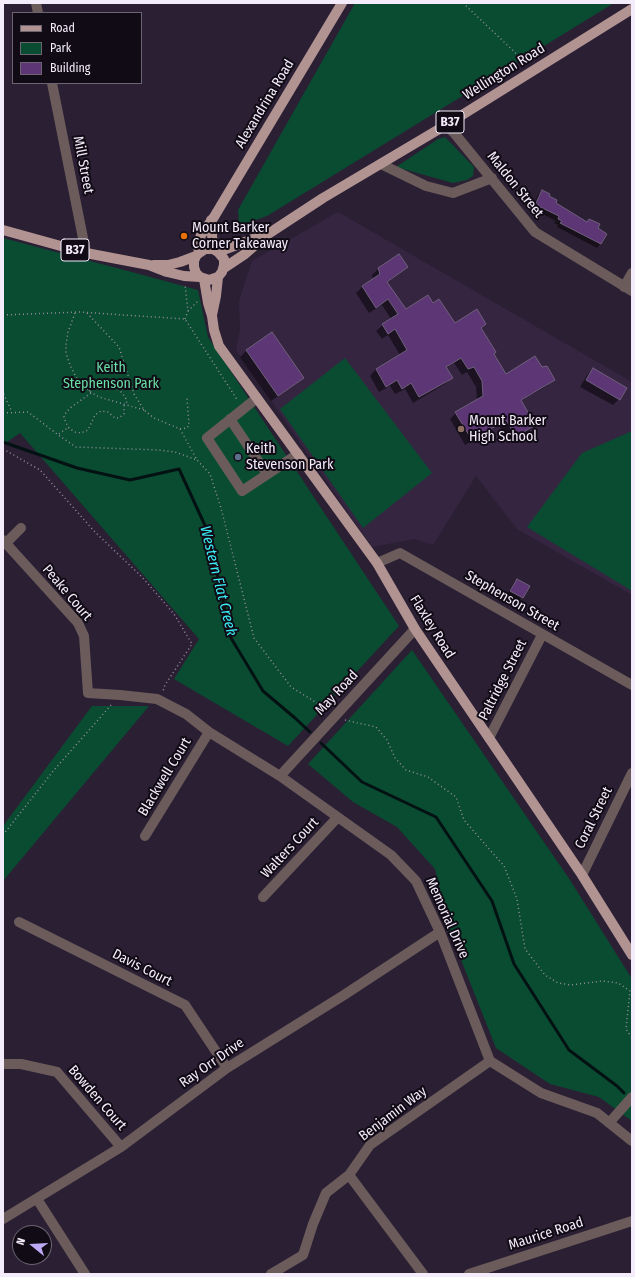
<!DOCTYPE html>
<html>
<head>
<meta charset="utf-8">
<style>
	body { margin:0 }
	#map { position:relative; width:635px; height:1277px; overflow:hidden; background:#2b1f34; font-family:"Fira Sans Condensed",sans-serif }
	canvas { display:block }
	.frame { position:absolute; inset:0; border:4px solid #f4ecfb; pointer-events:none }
	.legend { position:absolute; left:12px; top:12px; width:130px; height:72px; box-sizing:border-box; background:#110b15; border:1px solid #6c6571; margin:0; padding:5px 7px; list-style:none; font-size:12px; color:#f4ecfb }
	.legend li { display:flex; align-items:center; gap:8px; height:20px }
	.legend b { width:20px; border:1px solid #6c6571 }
	.north { position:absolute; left:12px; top:1225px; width:40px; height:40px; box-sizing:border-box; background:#110b15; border:1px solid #6c6571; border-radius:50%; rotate:288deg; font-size:11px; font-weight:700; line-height:16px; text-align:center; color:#f4ecfb }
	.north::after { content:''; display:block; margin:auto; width:14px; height:18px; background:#bda9f5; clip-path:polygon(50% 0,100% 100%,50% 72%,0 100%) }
</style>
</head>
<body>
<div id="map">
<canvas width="635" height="1277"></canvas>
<div class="frame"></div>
<ul class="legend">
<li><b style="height:5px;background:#b19392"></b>Road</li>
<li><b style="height:11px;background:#094c31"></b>Park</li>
<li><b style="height:11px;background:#5c3675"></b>Building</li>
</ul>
<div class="north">N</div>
</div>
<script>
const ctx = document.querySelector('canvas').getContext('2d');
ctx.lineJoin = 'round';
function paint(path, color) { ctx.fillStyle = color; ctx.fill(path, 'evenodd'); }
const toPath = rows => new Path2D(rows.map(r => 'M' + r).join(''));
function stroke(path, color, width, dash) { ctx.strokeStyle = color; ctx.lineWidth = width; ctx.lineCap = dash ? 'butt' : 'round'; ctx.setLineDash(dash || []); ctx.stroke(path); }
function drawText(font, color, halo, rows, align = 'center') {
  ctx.font = font + ' "Fira Sans Condensed",sans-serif'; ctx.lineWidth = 4; ctx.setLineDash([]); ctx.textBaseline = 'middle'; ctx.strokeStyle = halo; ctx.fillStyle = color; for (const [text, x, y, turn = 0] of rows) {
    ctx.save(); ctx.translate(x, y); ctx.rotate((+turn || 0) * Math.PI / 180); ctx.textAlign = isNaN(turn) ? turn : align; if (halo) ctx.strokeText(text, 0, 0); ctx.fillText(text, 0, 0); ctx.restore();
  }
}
paint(toPath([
	[338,212,632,382,632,595,517,529,476,476,433,545,415,539,372,547,236,350,240,329,239,301,252,261]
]), '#352541');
paint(toPath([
	[355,3,614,3,267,216,239,226,238,210],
	[445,137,474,167,473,176,467,180,453,183,396,167,438,139],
	[3,238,143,275,198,290,208,337,399,626,288,746,174,679,199,639,20,433,3,445],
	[345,358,432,473,363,528,280,409],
	[632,431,632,591,527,527,582,453],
	[412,650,570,880,632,979,632,1121,599,1097,550,1084,496,1048,450,932,435,869,397,827,353,802,308,764],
	[92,706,149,706,3,881,3,826]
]), '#094c31');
paint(toPath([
	[542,191,555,204,596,229,600,244,597,248,557,227,558,225,554,223,556,221,535,210,536,209,532,207,538,195],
	[406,267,400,273,387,283,405,310,432,304,454,324,485,324,481,329,493,354,505,375,542,368,554,379,547,386,520,401,534,425,528,431,509,442,499,425,465,445,450,419,456,413,477,400,476,387,467,372,462,375,454,363,446,368,451,378,445,384,413,403,405,389,395,394,390,386,379,392,370,376,376,369,400,355,388,335,382,339,376,331,383,325,391,319,382,305,369,313,356,293,362,287,373,280,372,275,378,269],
	[246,351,303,378,296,384,271,401,240,357],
	[593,369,619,399,613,405,580,387,587,375],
	[517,580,522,597,518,601,507,595,513,584]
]), '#0007');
stroke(toPath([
	[3,442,77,468,130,480,179,469,208,532,231,638,263,691,295,718,310,732],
	[321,743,362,782,436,817,492,901,514,964,569,1050,617,1086,624,1093]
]), '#031112', 3);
const building = toPath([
	[542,190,550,194,549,196,557,200,556,203,587,222,589,219,600,224,598,228,607,234,601,244,560,223,562,221,558,219,559,216,538,206,539,205,536,203,542,190],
	[399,254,408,267,387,282,406,309,428,295,433,303,439,299,455,323,477,309,486,324,481,328,496,352,494,354,506,374,535,356,542,367,547,366,555,380,521,400,535,425,516,437,506,420,472,440,455,412,483,396,482,381,474,367,468,369,461,358,446,367,453,378,419,397,411,383,402,389,397,380,386,387,376,369,407,350,395,329,388,334,382,324,398,314,388,299,376,308,362,286,380,274,378,268,399,254],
	[272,332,304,378,278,396,246,350,272,332],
	[593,368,627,388,620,400,586,380,593,368],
	[517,579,530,586,523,598,510,591,517,579]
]);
paint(building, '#5c3675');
stroke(building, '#6f607a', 1);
stroke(toPath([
	[463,3,524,61],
	[188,311,198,301],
	[75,313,68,332,66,345,66,353,70,365,76,377,89,391,99,397,144,410],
	[87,313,119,347,134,394,144,410,154,418,180,429,197,460,210,474,221,508,254,638,291,687,317,703,326,711],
	[3,315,79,312,185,319,238,401],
	[185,319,188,311,185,285],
	[3,390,4,395,12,412],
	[89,391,98,385,104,384,115,386,123,394,126,399,127,405],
	[91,393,70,408,65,414,64,417,66,423,69,428,75,432,81,433,88,430,95,415,101,411,108,412,115,418,119,418,124,414,124,404],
	[3,413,28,412,61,437,76,447,159,450,175,452,197,460],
	[180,429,187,428,189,425,187,398],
	[59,434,69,427],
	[3,449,40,470,96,533,142,577,174,614,192,644,165,685,163,691],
	[345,720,376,727,387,740,395,758,406,770,428,777,456,797,464,820,504,866,517,899,525,949,545,975,558,983,571,985,602,981,618,983,630,991,626,1029,632,1038],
	[3,835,54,770,112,704]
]), '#978d9f', 1.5, [1, 3]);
stroke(toPath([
	[36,3,38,13],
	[52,83,86,253],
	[446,125,455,134,535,232,632,291],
	[381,164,426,186,453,193,492,178],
	[624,287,632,273],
	[257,398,207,438,242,491,298,454],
	[230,419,267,474],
	[3,540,78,623,84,636,88,693,120,695,157,699,186,714,209,732,280,776,391,855,416,881,440,932,490,1061,541,1093,597,1113,632,1141],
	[6,543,21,528],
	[377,563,400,553,632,685],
	[489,738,542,635],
	[280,776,415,629],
	[145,836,209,732],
	[582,875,632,773],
	[263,897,337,818],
	[19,922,185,1005,227,1068],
	[3,1064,21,1064,57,1072,121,1147],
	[609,1123,632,1097],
	[349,1175,423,1274],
	[37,1199,85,1274],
	[3,1219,121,1147,227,1068,344,995,440,932],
	[271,1274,303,1255,313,1224,326,1193,349,1175,370,1145,490,1061],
	[469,1274,632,1221]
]), '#6b5c5b', 10);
stroke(toPath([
	[211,220,213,249],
	[3,230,86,253,149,265,167,272,184,276,200,277],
	[218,252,261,236],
	[199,253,198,245,201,235,214,217,342,3],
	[154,265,168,265,180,262,196,256,199,253,205,249,213,249,218,252,224,259,224,265,222,272,218,277,209,280,200,277,196,273,194,267,194,261,196,256],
	[224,268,245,254,268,234,323,198,446,125,632,9],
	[204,279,208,303,212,316,214,330,219,346,377,563,415,629,582,875,632,955],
	[212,315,216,296,218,277]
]), '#b19392', 10);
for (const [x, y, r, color] of [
	[184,236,4,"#e8710a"],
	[461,429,4,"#8d6e63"],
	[238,457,4,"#5c6f8a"]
]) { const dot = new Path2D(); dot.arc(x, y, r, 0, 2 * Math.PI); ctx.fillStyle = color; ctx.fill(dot); stroke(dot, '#110b15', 1.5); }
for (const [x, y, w] of [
	[450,122,28],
	[75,250,28]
]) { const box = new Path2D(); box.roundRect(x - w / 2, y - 11, w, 22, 3); ctx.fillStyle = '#110b15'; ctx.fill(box); stroke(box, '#f4ecfb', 1); }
drawText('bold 13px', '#f4ecfb', null, [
	["B37",450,122],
	["B37",75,250]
]);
drawText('14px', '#f4ecfb', '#110b15', [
	["Wellington Road",504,72,-32],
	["Alexandrina Road",265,104,-59],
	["Mill Street",83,165,79],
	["Maldon Street",515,185,51],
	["Peake Court",67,593,50],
	["Stephenson Street",512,601,30],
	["Flaxley Road",432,627,58],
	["Paltridge Street",503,680,-63],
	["May Road",337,693,-47],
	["Blackwell Court",165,777,-59],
	["Coral Street",594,818,-64],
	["Walters Court",290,848,-47],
	["Memorial Drive",447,918,66],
	["Davis Court",142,968,27],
	["Ray Orr Drive",212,1063,-35],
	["Bowden Court",97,1098,49],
	["Benjamin Way",393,1114,-37],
	["Maurice Road",546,1234,-18]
]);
drawText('14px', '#f4ecfb', '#110b15', [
	["Mount Barker",192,228],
	["Corner Takeaway",192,244],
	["Mount Barker",469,421],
	["High School",469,437],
	["Keith",246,449],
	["Stevenson Park",246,465]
], 'left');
drawText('14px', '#68e0a6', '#110b15', [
	["Keith",111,368],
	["Stephenson Park",111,384]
]);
drawText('italic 15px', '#39eef6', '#110b15', [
	["Western Flat Creek",218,581,76]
]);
</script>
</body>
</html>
